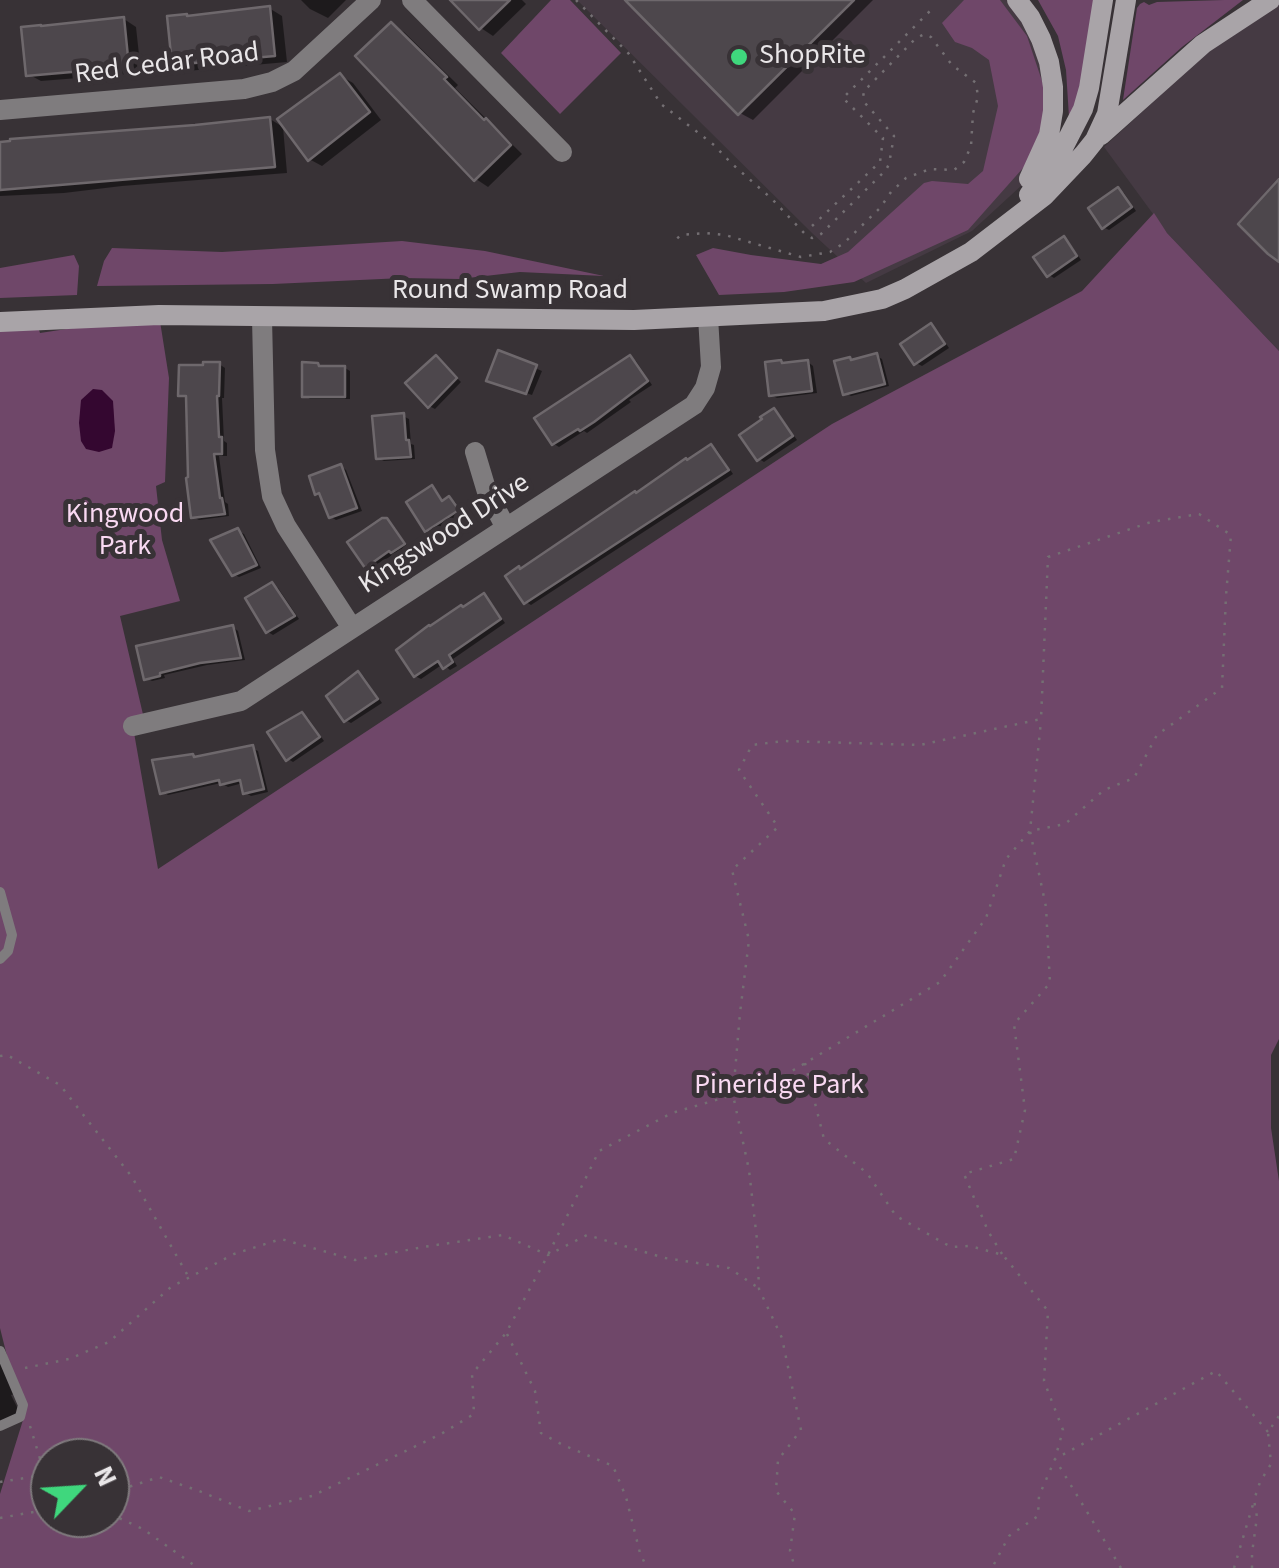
<!DOCTYPE html>
<html>
<head>
<meta charset="utf-8">
<style>
	body { margin:0 }
	#map { position:relative; width:1279px; height:1568px; overflow:hidden; background:#383236; font-family:"Source Sans 3",sans-serif }
	canvas { display:block }
	.north { position:absolute; left:30px; top:1438px; width:100px; height:100px; box-sizing:border-box; background:#383236; border:2px solid #7f7a7d; border-radius:50%; rotate:65deg; font-size:28px; font-weight:700; line-height:40px; text-align:center; color:#e9e6e8 }
	.north::after { content:''; display:block; margin:auto; width:35px; height:45px; background:#3fd77d; clip-path:polygon(50% 0,100% 100%,50% 72%,0 100%) }
</style>
</head>
<body>
<div id="map">
<canvas width="1279" height="1568"></canvas>
<div class="north">N</div>
</div>
<script>
const ctx = document.querySelector('canvas').getContext('2d');
ctx.lineJoin = 'round';
function paint(path, color) { ctx.fillStyle = color; ctx.fill(path, 'evenodd'); }
const toPath = rows => new Path2D(rows.map(r => 'M' + r).join(''));
function stroke(path, color, width, dash) { ctx.strokeStyle = color; ctx.lineWidth = width; ctx.lineCap = dash ? 'butt' : 'round'; ctx.setLineDash(dash || []); ctx.stroke(path); }
function drawText(font, color, halo, rows, align = 'center') {
  ctx.font = font + ' "Source Sans 3",sans-serif'; ctx.lineWidth = 10; ctx.setLineDash([]); ctx.textBaseline = 'middle'; ctx.strokeStyle = halo; ctx.fillStyle = color; for (const [text, x, y, turn = 0] of rows) {
    ctx.save(); ctx.translate(x, y); ctx.rotate((+turn || 0) * Math.PI / 180); ctx.textAlign = isNaN(turn) ? turn : align; if (halo) ctx.strokeText(text, 0, 0); ctx.fillText(text, 0, 0); ctx.restore();
  }
}
paint(toPath([
	[577,0,1009,0,1042,58,1052,114,1022,185,972,231,866,283,813,234],
	[1279,2,1279,351,1167,233,1104,147,1215,45]
]), '#453a43');
paint(toPath([
	[551,0,570,0,621,53,560,114,501,53],
	[964,0,1000,0,1027,36,1047,96,1039,150,968,230,854,282,784,292,719,295,696,255,713,248,751,255,821,264,848,252,924,183,932,181,968,184,983,171,998,106,989,60,972,48,955,42,942,23],
	[1038,0,1095,0,1079,94,1069,117,1066,70,1058,36],
	[1224,0,1243,0,1182,47,1123,100,1137,8,1140,4,1144,2,1149,5,1157,2],
	[1154,213,1167,233,1279,351,1279,1039,1271,1055,1271,1128,1279,1181,1279,1568,0,1568,0,1494,23,1420,0,1328,0,327,37,324,40,333,159,315,169,378,165,482,156,486,162,540,180,601,120,616,145,723,133,727,158,869,832,424,1082,291],
	[50,1458,110,1458,110,1518,50,1518],
	[402,241,485,251,604,276,520,272,459,279,403,278,273,284,97,286,104,261,112,248,222,252],
	[74,255,79,266,77,295,0,298,0,268]
]), '#6f4769');
paint(toPath([
	[93,389,102,390,113,401,115,431,112,448,99,452,86,449,81,441,79,423,81,400]
]), '#340730');
paint(toPath([
	[301,0,346,0,328,18,310,9],
	[453,0,522,0,526,4,493,36,481,28],
	[628,0,873,0,753,120,740,113],
	[269,8,282,16,287,62,187,71,174,63],
	[124,19,136,27,141,73,41,81,28,74],
	[391,25,404,32,458,85,455,88,522,154,488,187,476,179,359,56],
	[341,76,353,83,381,120,322,166,309,159],
	[270,119,283,127,287,173,122,186,64,193,0,196,0,144],
	[1119,190,1124,193,1136,211,1109,230,1103,227],
	[1064,239,1069,242,1081,260,1054,278,1049,275],
	[931,326,937,330,949,348,922,366,916,363],
	[500,353,542,371,532,395,495,383],
	[877,356,882,359,889,386,851,396,845,393,854,362],
	[437,358,461,382,435,409,429,406],
	[630,358,636,361,652,385,629,400,631,402,587,433,584,431,559,447,554,444],
	[808,362,813,366,817,393,777,398,771,395],
	[219,364,225,368,224,398,222,398,224,441,227,443,227,456,219,456,225,502,228,504,229,516,199,520,193,517,186,398,181,395],
	[318,365,323,368,345,368,350,371,350,399,310,399,304,395],
	[774,411,779,414,797,440,764,462,759,459,765,420],
	[403,416,409,419,411,444,414,445,415,459,384,461,378,458],
	[712,447,717,450,733,474,531,605,526,602,522,571],
	[341,466,346,470,362,511,336,520,331,517,324,497,318,493],
	[432,488,437,491,444,502,449,499,455,502,463,514,432,533,427,530],
	[386,519,391,522,409,548,398,555,395,553,372,569,367,566],
	[238,531,244,534,261,568,239,577,233,574],
	[272,585,278,588,299,619,273,635,268,632],
	[484,596,489,600,505,623,453,659,457,666,450,670,443,664,421,679,415,676,464,609],
	[233,627,238,631,245,660,207,665,164,675,165,678,152,681,146,678],
	[358,673,364,677,382,703,351,723,345,720],
	[302,714,308,718,324,741,293,762,288,759],
	[252,748,258,751,268,792,251,796,246,793,243,783,228,787,221,783,168,795,163,792,196,759],
	[0,1362,14,1394,11,1395,21,1415,0,1424]
]), '#0007');
const building = toPath([
	[450,0,510,0,479,30,450,0],
	[625,0,854,0,738,115,625,0],
	[270,6,275,56,172,65,167,16,187,14,187,16,270,6],
	[124,17,129,67,26,76,21,27,41,25,41,26,124,17],
	[391,22,447,77,444,79,484,120,486,118,511,145,474,181,355,56,391,22],
	[340,73,370,112,308,161,277,119,340,73],
	[270,117,275,167,0,190,0,142,10,141,10,139,195,125,270,117],
	[1279,179,1279,262,1268,254,1238,224,1279,179],
	[1118,187,1132,207,1102,229,1088,208,1118,187],
	[1064,236,1077,256,1047,277,1033,257,1064,236],
	[931,323,945,344,914,365,900,344,931,323],
	[498,350,537,365,526,394,486,381,498,350],
	[877,353,885,384,843,395,834,361,850,357,851,360,877,353],
	[436,355,457,378,428,408,405,383,436,355],
	[630,355,648,381,594,422,580,431,578,429,552,445,534,418,630,355],
	[781,360,782,363,808,360,812,391,769,396,765,362,781,360],
	[203,362,220,362,219,396,217,396,219,437,222,437,222,454,214,454,220,498,222,498,225,514,191,518,186,478,188,477,186,396,178,396,179,365,203,365,203,362],
	[302,362,318,363,319,366,345,366,345,397,302,397,302,362],
	[774,408,793,436,757,461,739,435,762,419,760,417,774,408],
	[404,413,406,440,409,440,411,457,376,459,372,416,404,413],
	[711,444,729,470,524,604,505,576,519,566,520,569,635,491,636,493,686,458,687,460,711,444],
	[341,464,357,508,329,518,319,493,315,495,309,476,341,464],
	[432,485,442,501,449,496,459,510,425,532,406,502,432,485],
	[382,518,387,518,405,544,391,553,389,551,365,568,347,542,382,518],
	[238,528,257,565,232,576,210,540,238,528],
	[272,582,295,616,266,633,245,598,272,582],
	[484,593,501,619,449,655,453,662,443,669,438,661,414,677,396,650,429,625,430,626,461,605,463,607,484,593],
	[233,625,241,658,200,663,160,673,160,676,144,680,136,646,233,625],
	[358,671,378,699,344,722,326,696,358,671],
	[302,712,320,737,286,761,267,732,302,712],
	[253,745,264,789,243,794,240,780,220,785,219,780,160,794,152,760,193,754,194,757,253,745]
]);
paint(building, '#4d474c');
stroke(building, '#6e686c', 2.5);
stroke(toPath([
	[576,0,629,54,661,104,714,145,731,163,772,199,805,234,812,238,821,234,886,170,889,164,894,136,865,103,863,92,916,38,925,34,931,37,952,65,976,83,978,97,973,113,971,146,964,162,954,170,930,169,906,178,891,192,880,208,844,243,830,252,801,257,725,235,706,233,681,235,672,243],
	[812,226,880,162,883,138,843,98,935,6],
	[0,1056,7,1055,60,1085,132,1177,188,1276],
	[805,1063,824,1139,867,1173,896,1216,951,1247,970,1246,1003,1255,1048,1311,1044,1381,1063,1430,1055,1459,1039,1496,1038,1516,1009,1536,992,1568],
	[1002,1254,988,1231,964,1174,1014,1159,1025,1110,1014,1024,1050,983,1046,907,1030,831,1041,721],
	[507,1334,535,1391,541,1433,563,1445,613,1466,626,1497,640,1553,647,1568],
	[25,1368,69,1359,109,1342,171,1287,234,1254,281,1239,355,1260,423,1247,503,1235,548,1255,587,1235,665,1258,729,1268,757,1287],
	[30,1426,45,1475,50,1479],
	[0,1482,44,1475],
	[110,1493,159,1477,199,1491,249,1511,312,1496,441,1434,474,1414,472,1374,506,1333,548,1255,599,1151,672,1113,733,1095,772,1083,940,982,986,918,1006,859,1030,831,1065,824,1104,790,1134,778,1157,735,1222,688,1226,596,1231,535,1199,514,1151,522,1048,557,1041,719,920,745,784,741,752,745,739,770,778,827,732,870,749,940,740,1013,733,1095,749,1170,757,1240,759,1289,782,1338,801,1430,778,1460,776,1491,795,1514,790,1551,795,1568],
	[110,1514,143,1529,198,1568],
	[0,1518,50,1509],
	[1121,1568,1055,1459,1216,1371,1268,1432],
	[1234,1568,1254,1501],
	[1252,1568,1252,1553,1257,1517,1254,1500,1260,1482,1271,1464,1268,1432,1279,1416]
]), '#746f73', 2.5, [2.5, 8]);
stroke(toPath([
	[0,892,12,935,8,951,0,959],
	[0,1351,23,1405,20,1417,0,1426]
]), '#7f7c7e', 10);
stroke(toPath([
	[412,0,562,152],
	[0,110,244,89,272,82,294,71,371,0],
	[262,318,265,450,272,496,286,526,352,628],
	[475,452,487,492,506,528],
	[133,726,241,701,694,405,705,388,711,367,708,317]
]), '#7f7c7e', 20);
stroke(toPath([
	[1017,0,1030,17,1041,39,1049,62,1053,87,1053,111,1049,135,1029,179],
	[1101,135,1203,44,1270,0],
	[1029,195,1062,150,1083,109,1089,88,1103,0],
	[0,322,159,315,634,320,824,311,882,299,905,289,971,252,1044,196,1083,155,1095,140,1107,114,1126,0]
]), '#a9a4a8', 20);
for (const [x, y, r, color] of [
	[739,57,10,"#3fd77d"]
]) { const dot = new Path2D(); dot.arc(x, y, r, 0, 2 * Math.PI); ctx.fillStyle = color; ctx.fill(dot); stroke(dot, '#383236', 4); }
drawText('28px', '#e9e6e8', '#383236', [
	["ShopRite",759,57]
], 'left');
drawText('28px', '#e9e6e8', '#383236', [
	["Red Cedar Road",167,65,-7],
	["Round Swamp Road",510,292],
	["Kingswood Drive",445,535,-33]
]);
drawText('28px', '#f9d9f2', '#383236', [
	["Kingwood",125,516],
	["Park",125,548],
	["Pineridge Park",779,1087]
]);
</script>
</body>
</html>
